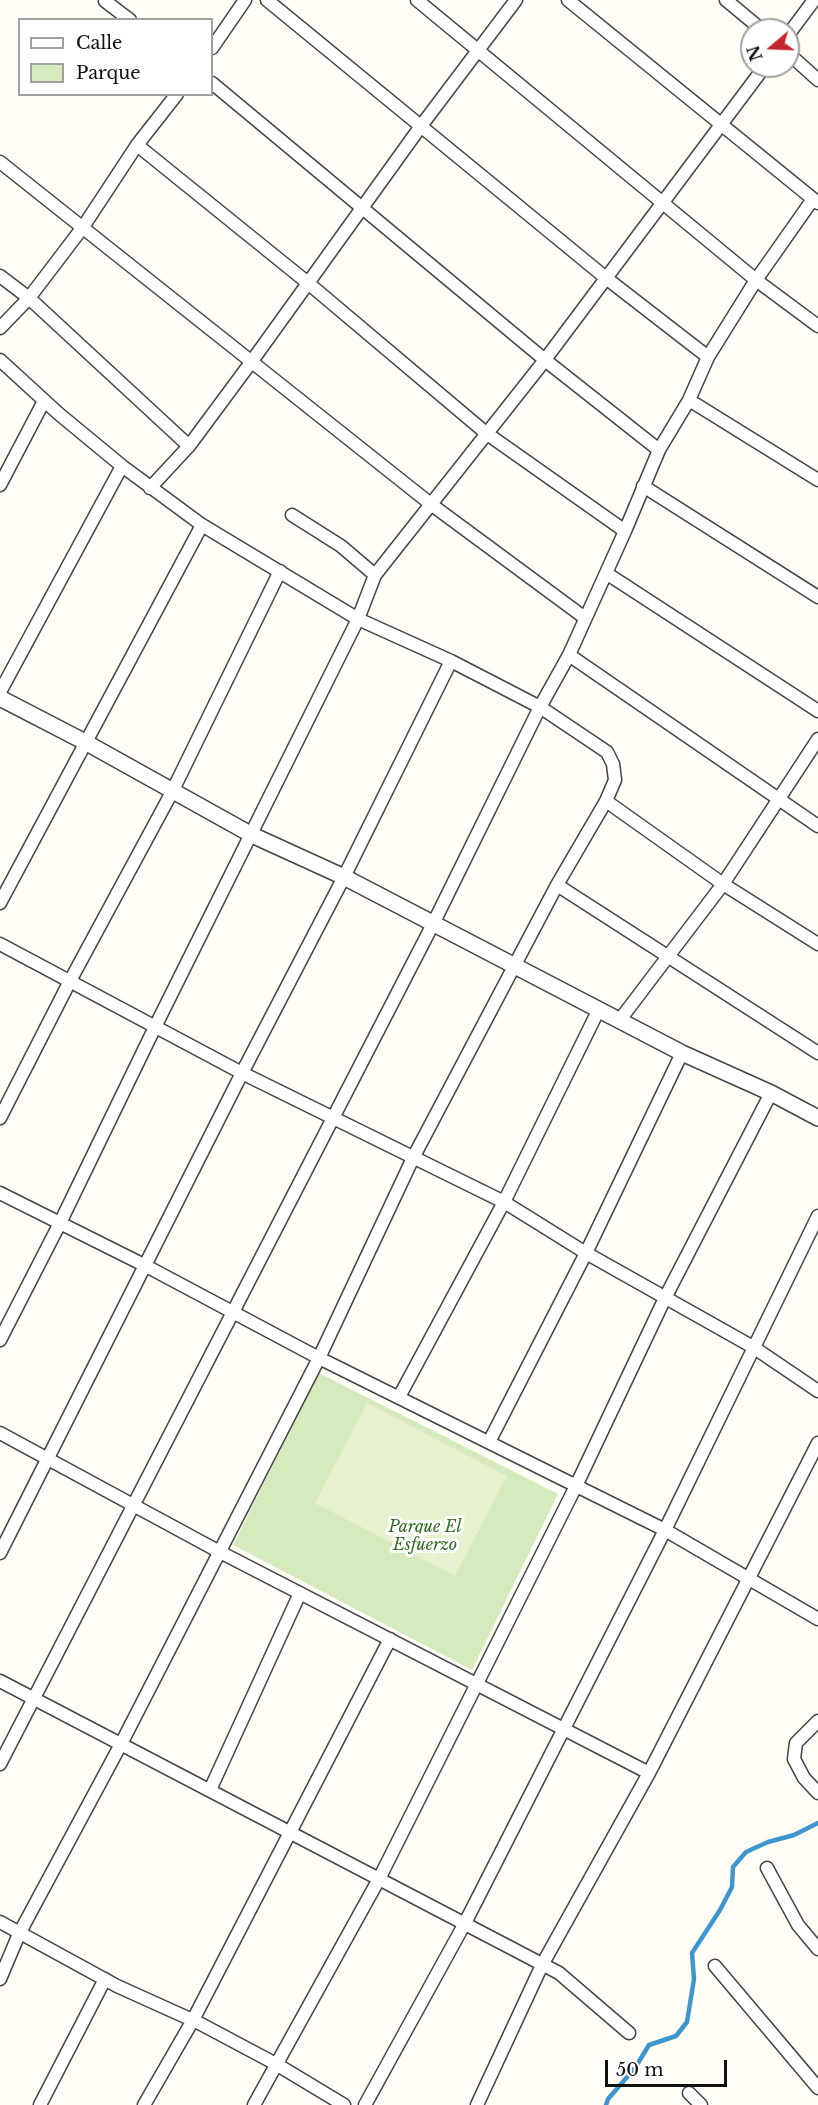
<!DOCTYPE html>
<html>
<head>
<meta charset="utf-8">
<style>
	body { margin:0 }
	#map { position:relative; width:818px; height:2105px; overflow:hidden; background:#fffdf5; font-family:"Libre Baskerville",serif }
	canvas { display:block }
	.legend { position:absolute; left:18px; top:18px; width:195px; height:78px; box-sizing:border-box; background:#fff; border:2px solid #a0a0a0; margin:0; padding:8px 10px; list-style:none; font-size:18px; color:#111 }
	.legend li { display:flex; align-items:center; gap:12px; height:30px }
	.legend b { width:30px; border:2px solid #a0a0a0 }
	.north { position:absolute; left:740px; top:18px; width:60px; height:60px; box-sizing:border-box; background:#fff; border:2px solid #a0a0a0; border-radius:50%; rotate:251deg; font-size:16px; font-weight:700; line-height:24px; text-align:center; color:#111 }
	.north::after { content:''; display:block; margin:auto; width:21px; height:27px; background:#c4262e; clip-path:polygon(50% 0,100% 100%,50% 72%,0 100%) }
	.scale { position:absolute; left:605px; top:2060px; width:122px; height:27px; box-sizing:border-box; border:3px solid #111; border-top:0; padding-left:8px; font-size:18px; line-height:21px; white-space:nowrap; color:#111; -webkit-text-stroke:4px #fff; paint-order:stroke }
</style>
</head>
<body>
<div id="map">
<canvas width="818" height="2105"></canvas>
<ul class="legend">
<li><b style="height:8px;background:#fff"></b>Calle</li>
<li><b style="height:16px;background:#d5ebbd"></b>Parque</li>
</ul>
<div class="north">N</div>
<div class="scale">50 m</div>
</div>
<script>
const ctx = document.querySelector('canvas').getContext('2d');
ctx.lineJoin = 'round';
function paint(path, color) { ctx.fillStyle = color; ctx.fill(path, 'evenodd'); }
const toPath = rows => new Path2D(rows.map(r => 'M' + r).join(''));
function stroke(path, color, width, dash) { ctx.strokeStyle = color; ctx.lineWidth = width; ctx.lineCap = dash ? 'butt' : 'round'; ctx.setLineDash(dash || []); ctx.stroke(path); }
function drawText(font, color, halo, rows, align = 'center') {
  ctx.font = font + ' "Libre Baskerville",serif'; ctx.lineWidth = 6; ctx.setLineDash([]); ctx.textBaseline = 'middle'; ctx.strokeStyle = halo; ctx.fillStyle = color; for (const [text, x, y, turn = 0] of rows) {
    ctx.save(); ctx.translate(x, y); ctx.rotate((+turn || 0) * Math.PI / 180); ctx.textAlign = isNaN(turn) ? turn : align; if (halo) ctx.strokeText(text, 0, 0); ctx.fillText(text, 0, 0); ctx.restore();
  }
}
paint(toPath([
	[319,1373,558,1494,472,1670,233,1545]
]), '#d5ebbd');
paint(toPath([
	[367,1403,507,1476,455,1576,315,1503]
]), '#e6f2cf');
stroke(toPath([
	[606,2105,608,2099,635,2068,649,2045,676,2036,687,2022,694,1979,692,1953,720,1910,732,1887,733,1867,746,1852,768,1842,794,1835,818,1823]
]), '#3f96cf', 4.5);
const minor = toPath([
	[267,0,606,278,708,357],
	[417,0,756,280,818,326],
	[568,0,818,203],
	[726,0,762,30],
	[105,1,130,20],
	[788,35,814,0],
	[212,48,245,0],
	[788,53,818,80],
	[212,83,545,360,659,450],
	[137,145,308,283,486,433,625,531],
	[0,162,432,505,585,618],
	[0,276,29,298,189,446],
	[0,328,29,298,83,227,137,145,177,94],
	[0,360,59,414,122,466,202,525,358,619,451,661,540,707,607,752,613,764,615,780,606,801,723,884,818,944],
	[689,400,818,480],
	[0,485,44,401],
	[643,486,818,597],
	[150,488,189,446,252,361,421,126,516,0],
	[292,515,341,546,375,575],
	[606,573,818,711],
	[569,655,818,826],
	[0,692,122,466],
	[557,885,818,1053],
	[0,903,202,525],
	[0,944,242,1073,504,1202,586,1253,753,1347,818,1391],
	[619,1021,723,884,818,739],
	[0,1118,70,981,172,792,280,571],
	[0,1193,146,1266,319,1358,665,1530,818,1619],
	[0,1340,60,1223,155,1027,358,619,375,575,541,365,765,66],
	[399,1397,504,1202,599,1009],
	[0,1433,218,1551,649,1773],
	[489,1442,586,1253,682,1053],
	[0,1553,242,1073,344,877,451,661],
	[0,1681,559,1973,629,2033],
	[818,1721,796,1743,794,1759,804,1778,818,1793],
	[0,1764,433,924,540,707,569,655,625,531,659,450,689,400,708,357,756,280,813,199],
	[210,1790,300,1593],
	[767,1868,798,1925,818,1949],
	[0,1922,117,1986,199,2023,276,2064,344,2105],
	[715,1966,818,2088],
	[0,1979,19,1934,121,1744,319,1358,413,1158,557,885,606,801],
	[689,2093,701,2105],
	[40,2105,105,1979],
	[144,2105,193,2020,390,1639],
	[254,2105,379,1879,576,1486,665,1298,771,1093],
	[365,2105,465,1923,665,1530,818,1216],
	[477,2105,542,1965,649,1773,818,1443]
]);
const tertiary = toPath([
	[0,698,85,742,252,835,344,877,682,1053,771,1093,818,1118]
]);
stroke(minor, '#444', 15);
stroke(tertiary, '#444', 18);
stroke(minor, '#fff', 12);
stroke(tertiary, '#fff', 15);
drawText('italic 16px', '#2f6b1f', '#fff', [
	["Parque El",425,1527],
	["Esfuerzo",425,1545]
]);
</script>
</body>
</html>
